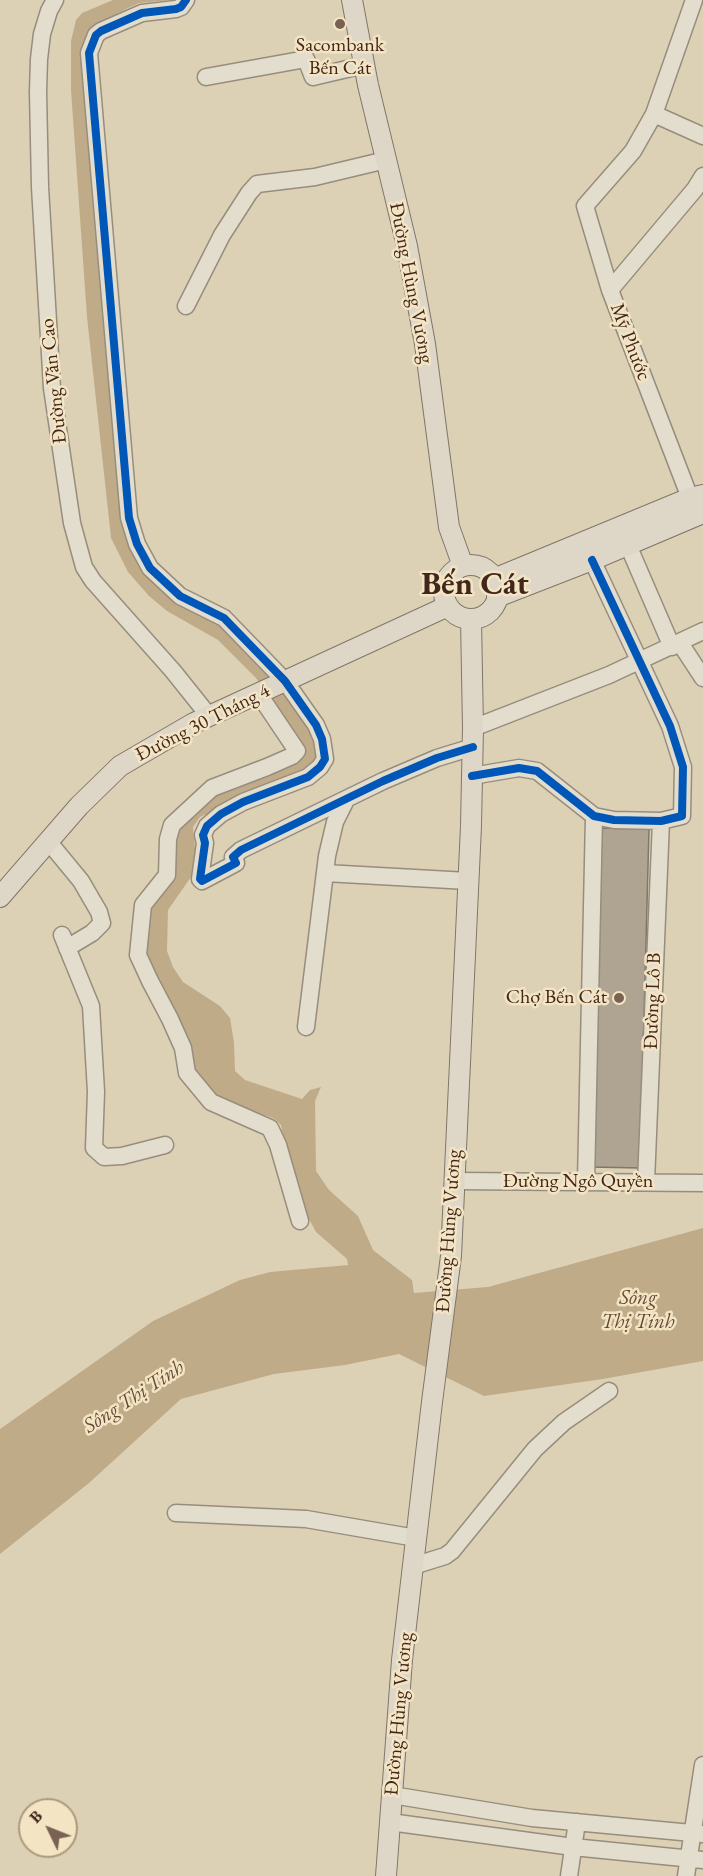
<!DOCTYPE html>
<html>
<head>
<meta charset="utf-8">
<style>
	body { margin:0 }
	#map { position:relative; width:703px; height:1876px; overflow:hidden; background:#ddd1b5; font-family:"EB Garamond",serif }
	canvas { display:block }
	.north { position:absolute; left:18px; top:1798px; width:60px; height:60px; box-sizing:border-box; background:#f3e5c4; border:2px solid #ad9980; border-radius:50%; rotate:313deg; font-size:16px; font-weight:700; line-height:24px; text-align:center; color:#43261b }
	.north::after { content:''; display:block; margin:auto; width:21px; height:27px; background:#796251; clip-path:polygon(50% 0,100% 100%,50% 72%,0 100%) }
</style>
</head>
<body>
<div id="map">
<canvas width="703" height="1876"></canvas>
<div class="north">B</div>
</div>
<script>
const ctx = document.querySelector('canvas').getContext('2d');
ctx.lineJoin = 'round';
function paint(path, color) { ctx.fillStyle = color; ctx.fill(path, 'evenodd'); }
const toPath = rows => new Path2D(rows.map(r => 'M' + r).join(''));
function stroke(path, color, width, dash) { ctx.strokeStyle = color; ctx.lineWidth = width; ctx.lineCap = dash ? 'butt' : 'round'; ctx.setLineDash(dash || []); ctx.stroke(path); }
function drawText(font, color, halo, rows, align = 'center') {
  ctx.font = font + ' "EB Garamond",serif'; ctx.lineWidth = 5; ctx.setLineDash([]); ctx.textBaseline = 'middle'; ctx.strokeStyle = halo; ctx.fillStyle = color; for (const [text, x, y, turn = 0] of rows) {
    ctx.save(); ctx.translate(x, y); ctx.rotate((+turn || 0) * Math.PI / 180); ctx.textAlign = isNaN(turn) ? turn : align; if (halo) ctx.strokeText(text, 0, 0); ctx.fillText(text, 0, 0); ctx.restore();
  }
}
paint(toPath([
	[113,0,171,0,139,3,128,8,103,21,90,39,137,551,215,617,266,665,315,733,319,756,313,766,200,817,193,827,196,857,191,877,168,910,167,951,173,967,183,982,220,1006,230,1018,234,1043,235,1071,245,1080,302,1099,310,1090,321,1087,315,1101,316,1171,329,1190,358,1216,373,1250,412,1280,414,1293,488,1287,703,1228,703,1361,603,1379,484,1396,399,1354,345,1365,274,1374,181,1399,89,1483,0,1554,0,1429,153,1321,240,1280,270,1272,348,1265,347,1259,316,1232,307,1215,287,1161,281,1125,273,1118,217,1098,187,1061,189,1041,149,973,146,947,147,904,164,882,174,830,213,793,303,746,256,678,218,640,167,611,149,596,128,572,111,538,87,317,71,90,71,41,76,20,82,13]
]), '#c0ab89');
const building = toPath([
	[599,828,649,829,640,1168,590,1167,599,828]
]);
paint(building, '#afa492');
stroke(building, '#817667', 1.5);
const minor = toPath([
	[55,0,49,11,42,34,39,59,38,92,40,187,52,388,72,523,84,567,93,581,173,671,209,716],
	[186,0,181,7,176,9,142,13,101,31,96,35,89,53,129,518,137,544,150,568,180,596,224,618,285,681,316,725,322,739,325,759,320,767,308,777,243,802,221,814,207,826,203,835,205,843,200,879,202,881,236,863,233,857,241,850,383,781,437,758,473,747],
	[206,77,306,59,313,77,364,65],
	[654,114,703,136],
	[610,290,585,206,633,151,654,114,694,0],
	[186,306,222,235,249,193,257,184,315,177,386,160],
	[690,498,610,290,695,189,703,176],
	[628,545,672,647],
	[680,643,703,678],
	[258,693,297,751,292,756,267,767,212,788,172,825,168,839,167,875,143,905,138,955,150,981,170,1019,183,1048,187,1073,211,1102,270,1128,278,1145,300,1221],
	[473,728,609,675,703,631],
	[472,776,519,768,537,771,594,816,614,820,661,821,682,816,683,767,670,726,592,560],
	[48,841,81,881,99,912,102,923,92,933,67,948],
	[325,873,468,881],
	[62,935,91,1006,96,1092,94,1148,104,1157,122,1156,165,1145],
	[306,1027,327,856,335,822,346,800],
	[454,1181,703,1183],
	[586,1181,594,816],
	[646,1182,661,821],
	[176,1513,306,1519,416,1538],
	[413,1566,445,1556,452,1551,535,1449,564,1422,609,1391],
	[392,1795,532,1818,703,1834],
	[390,1822,573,1847,703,1860],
	[569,1876,577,1822],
	[686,1876,703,1765]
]);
const major = toPath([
	[352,0,368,85,407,246,425,344,449,527,463,566],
	'444 592a27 27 0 1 1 54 0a27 27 0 1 1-54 0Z',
	[494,579,690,498,703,495],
	[497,597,592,560,703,513],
	[0,897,79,806,120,766,194,723,448,606],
	[386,1876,402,1660,432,1402,451,1256,471,826,473,728,471,619]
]);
stroke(minor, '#978d7c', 19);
stroke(major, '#817667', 22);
stroke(minor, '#e3ddce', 16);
stroke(major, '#ded7c8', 20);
stroke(toPath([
	[186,0,181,7,176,9,142,13,101,31,96,35,89,53,129,518,137,544,150,568,180,596,224,618,285,681,316,725,322,739,325,759,320,767,308,777,243,802,221,814,207,826,203,835,205,843,200,879,202,881,236,863,233,857,241,850,383,781,437,758,473,747],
	[472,776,519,768,537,771,594,816,614,820,661,821,682,816,683,767,670,726,592,560]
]), '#0057b8', 8);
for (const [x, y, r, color] of [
	[340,24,6,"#796251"],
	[619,998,6,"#796251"]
]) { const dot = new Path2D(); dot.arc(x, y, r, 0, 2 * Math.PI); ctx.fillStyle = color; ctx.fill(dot); stroke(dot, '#f3e5c4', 2); }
drawText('20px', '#43261b', '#f3e5c4', [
	["Sacombank",340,46],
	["Bến Cát",340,69],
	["Chợ Bến Cát",607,998,"right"]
]);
drawText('20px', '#43261b', '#f3e5c4', [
	["Đường Hùng Vương",411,283,79],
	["Mỹ Phước",630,342,69],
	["Đường Văn Cao",54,381,-96],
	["Đường 30 Tháng 4",203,723,-27],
	["Đường Lô B",653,1001,-88],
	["Đường Ngô Quyền",578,1182],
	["Đường Hùng Vương",449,1231,-86],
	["Đường Hùng Vương",399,1714,-85]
]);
drawText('italic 21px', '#654936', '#f3e5c4', [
	["Sông",638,1298],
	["Thị Tính",638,1322],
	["Sông Thị Tính",134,1397,-33]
]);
drawText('bold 32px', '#43261b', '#f3e5c4', [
	["Bến Cát",475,585]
]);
</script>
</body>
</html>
